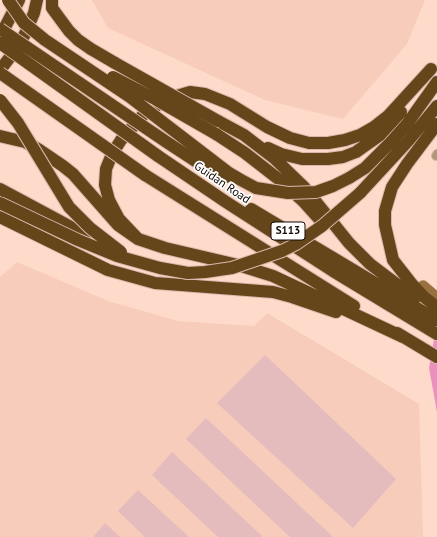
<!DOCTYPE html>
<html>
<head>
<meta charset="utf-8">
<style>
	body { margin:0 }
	canvas { display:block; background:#fedacb }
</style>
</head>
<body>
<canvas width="437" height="537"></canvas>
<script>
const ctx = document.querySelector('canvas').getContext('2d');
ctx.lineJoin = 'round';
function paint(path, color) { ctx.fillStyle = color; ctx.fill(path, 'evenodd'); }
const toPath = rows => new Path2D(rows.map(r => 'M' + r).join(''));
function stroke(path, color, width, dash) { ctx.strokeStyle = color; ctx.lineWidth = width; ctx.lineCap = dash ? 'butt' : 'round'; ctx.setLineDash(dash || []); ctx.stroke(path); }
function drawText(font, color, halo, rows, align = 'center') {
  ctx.font = font + ' "PT Sans",sans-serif'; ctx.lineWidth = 3.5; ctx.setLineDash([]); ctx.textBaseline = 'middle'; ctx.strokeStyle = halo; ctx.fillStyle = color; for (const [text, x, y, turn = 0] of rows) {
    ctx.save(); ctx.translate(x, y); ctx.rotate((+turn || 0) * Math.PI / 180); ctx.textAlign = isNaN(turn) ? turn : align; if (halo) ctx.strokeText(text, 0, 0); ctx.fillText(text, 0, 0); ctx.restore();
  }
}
paint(toPath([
	[92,0,425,0,407,44,343,119,265,100,108,28],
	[17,262,108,301,178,321,254,326,267,313,419,404,423,537,0,537,0,277]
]), '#f8ccba');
paint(toPath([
	[437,322,437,412,429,368]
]), '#ec91be');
paint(toPath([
	[265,355,396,479,353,528,217,403],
	[206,418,333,537,290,537,186,439],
	[172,452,263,537,218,537,152,475],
	[138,490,189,537,145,537,118,511],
	[105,523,120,537,93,537]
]), '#e4bcbd');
const street = toPath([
	[436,156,437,154]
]);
const secondary = toPath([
	[423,286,437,298]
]);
const highway = toPath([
	[52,0,52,8,69,31,78,40,91,49,115,63],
	[0,37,19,0],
	[0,70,17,48,25,34,34,13,37,0],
	[218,121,244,135,274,158,304,187,349,243,370,264,415,298],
	[437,124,407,164,392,187,385,211,385,225,393,260,411,283,424,297,437,307],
	[216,134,245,153,281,181,303,201,321,221],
	[0,136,25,142,38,149,63,166,73,174,118,225,138,239,165,248,238,265,273,276,403,337],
	[268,148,281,154,302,159,328,159,343,157,356,152,380,135,401,112],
	[158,156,226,202,333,271,437,334],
	[145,175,354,306],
	[349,178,365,168,391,142,407,124,437,82],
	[0,189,112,249],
	[360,193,409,140,437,106],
	[251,209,437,320],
	[0,217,108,270,155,283,273,292,292,297,336,312],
	[138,239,119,219,109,200,105,185,106,169,112,154,121,140,144,114,159,104,170,98,190,92,205,94,230,104,267,127,290,138,309,143,328,143,345,140,360,135,374,127,388,116,431,69],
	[397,333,437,357]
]);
stroke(street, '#d9b9ab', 10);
stroke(secondary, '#d9b9ab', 12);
stroke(highway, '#d9b9ab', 14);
stroke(street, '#b19677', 8);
stroke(secondary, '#98713f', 11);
stroke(highway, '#65451a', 12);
const highwayBridge = toPath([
	[8,0,24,23,45,40,130,97,229,173,241,180,256,188,288,193,316,192,333,186,349,178],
	[0,29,165,141,203,166,226,177],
	[0,43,158,156],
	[115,63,218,121],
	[0,73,145,175],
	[113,77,155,99,216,134],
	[0,100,18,123,69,207,90,228,121,252],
	[0,203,78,240,117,256,160,268,188,273,205,272,232,268,282,251,296,244,322,226,360,193]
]);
stroke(highwayBridge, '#d9b9ab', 14, []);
stroke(highwayBridge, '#65451a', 12);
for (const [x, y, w] of [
	[288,231,34]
]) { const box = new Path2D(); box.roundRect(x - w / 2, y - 9, w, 18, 3); ctx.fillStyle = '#fff'; ctx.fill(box); stroke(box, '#150a05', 1); }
drawText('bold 11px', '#150a05', null, [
	["S113",288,231]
]);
drawText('12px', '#150a05', '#fff', [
	["Guidan Road",222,183,34]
]);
</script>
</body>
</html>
